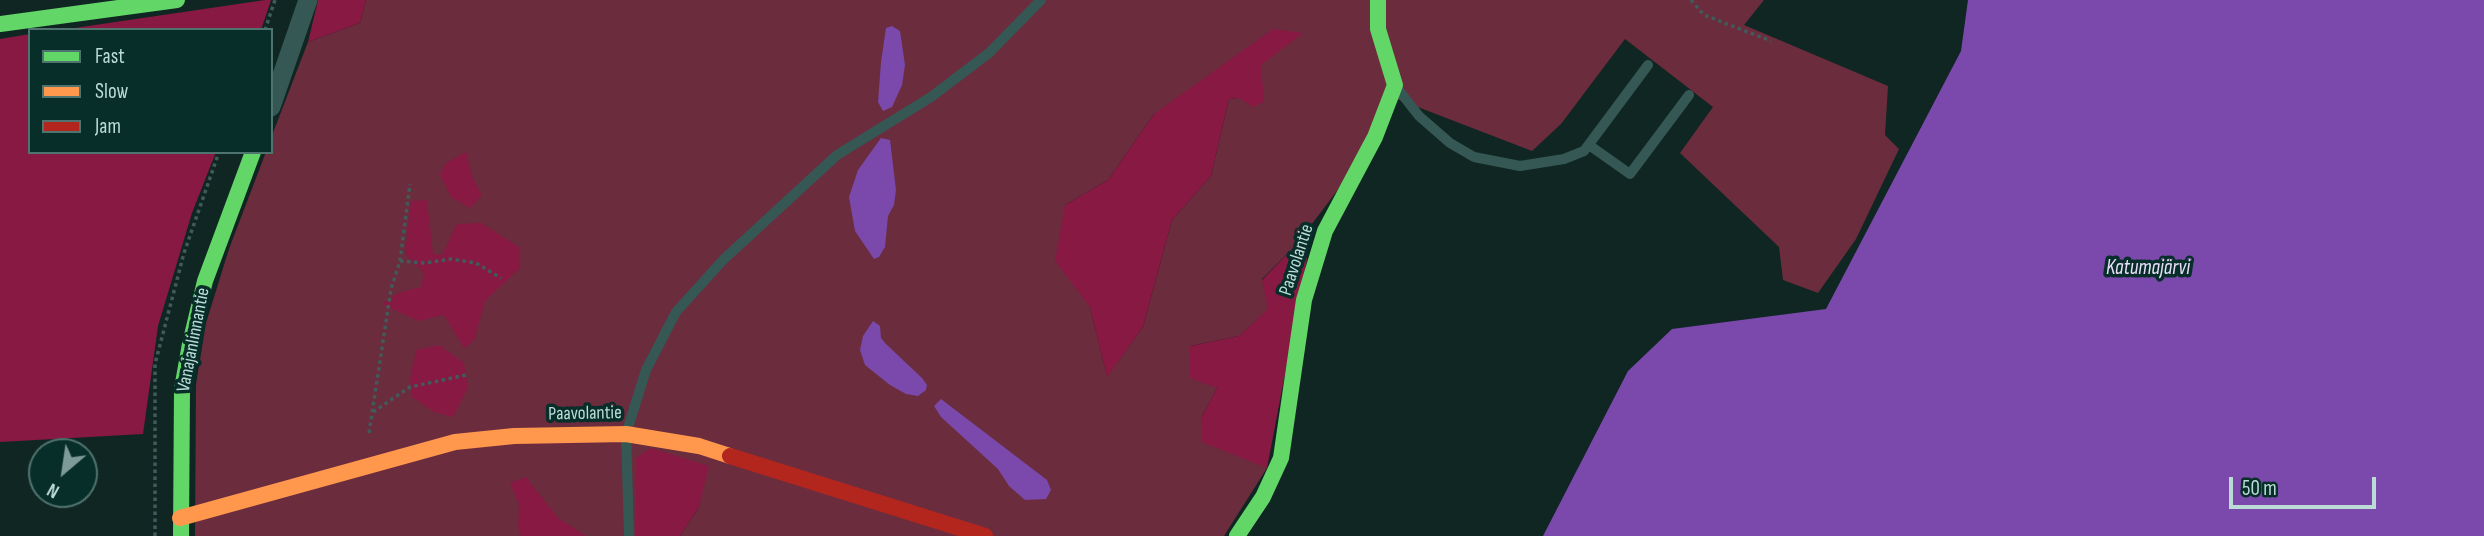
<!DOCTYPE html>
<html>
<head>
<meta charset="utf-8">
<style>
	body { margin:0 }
	#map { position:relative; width:2484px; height:536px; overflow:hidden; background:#102623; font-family:"Sofia Sans Condensed",sans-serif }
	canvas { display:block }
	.legend { position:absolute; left:28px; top:28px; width:245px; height:126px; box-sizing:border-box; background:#082e2a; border:2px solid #4f736f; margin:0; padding:9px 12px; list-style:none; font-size:21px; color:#badbd6 }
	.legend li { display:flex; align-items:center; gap:14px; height:35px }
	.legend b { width:35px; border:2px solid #4f736f }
	.north { position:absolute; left:28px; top:438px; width:70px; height:70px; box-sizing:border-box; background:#082e2a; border:2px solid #4f736f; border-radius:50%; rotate:209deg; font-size:19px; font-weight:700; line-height:28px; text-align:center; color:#badbd6 }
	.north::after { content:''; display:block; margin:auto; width:24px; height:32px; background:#7e9c97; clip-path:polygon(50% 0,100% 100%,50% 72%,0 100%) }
	.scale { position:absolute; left:2229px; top:477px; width:147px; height:32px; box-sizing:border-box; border:4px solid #badbd6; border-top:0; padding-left:9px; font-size:21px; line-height:24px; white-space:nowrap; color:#badbd6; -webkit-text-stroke:5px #082e2a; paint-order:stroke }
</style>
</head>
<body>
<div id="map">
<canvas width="2484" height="536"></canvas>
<ul class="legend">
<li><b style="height:9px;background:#63d668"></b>Fast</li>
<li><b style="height:9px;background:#ff974d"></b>Slow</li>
<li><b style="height:9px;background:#b3261e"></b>Jam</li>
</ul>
<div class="north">N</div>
<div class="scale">50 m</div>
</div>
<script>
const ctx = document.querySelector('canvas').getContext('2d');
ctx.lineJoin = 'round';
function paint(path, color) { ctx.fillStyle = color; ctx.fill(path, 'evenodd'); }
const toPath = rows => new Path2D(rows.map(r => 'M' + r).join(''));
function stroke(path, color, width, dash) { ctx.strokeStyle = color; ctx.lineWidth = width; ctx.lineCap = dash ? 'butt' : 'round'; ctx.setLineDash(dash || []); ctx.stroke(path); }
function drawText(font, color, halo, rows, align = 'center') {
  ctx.font = font + ' "Sofia Sans Condensed",sans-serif'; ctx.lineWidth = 7; ctx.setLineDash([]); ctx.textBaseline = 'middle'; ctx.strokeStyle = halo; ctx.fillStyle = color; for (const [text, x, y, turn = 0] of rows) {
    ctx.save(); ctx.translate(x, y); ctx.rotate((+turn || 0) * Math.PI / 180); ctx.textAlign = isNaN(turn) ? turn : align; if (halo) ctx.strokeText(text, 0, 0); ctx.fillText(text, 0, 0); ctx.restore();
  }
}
paint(toPath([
	[366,0,1764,0,1744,25,1888,86,1885,135,1899,149,1856,239,1818,293,1783,280,1779,247,1680,153,1713,107,1625,39,1561,124,1532,151,1384,94,1371,146,1296,245,1262,279,1269,309,1239,336,1190,346,1217,388,1201,418,1267,468,1224,536,680,536,699,507,636,458,636,536,195,536,196,384,206,323,229,249,266,152,271,152,271,138,308,42,360,23],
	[1261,65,1239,98,1229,99,1211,176,1172,220,1143,327,1107,376,1065,205,1108,180,1154,114]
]), '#6b2c3e');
paint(toPath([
	[265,0,271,0,261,30,61,30],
	[318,0,366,0,360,23,308,42],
	[1273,29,1303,33,1261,65,1264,102,1253,107,1239,98,1229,99,1211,176,1172,220,1143,327,1107,377,1090,307,1055,261,1065,205,1108,180,1154,114],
	[30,34,30,152,216,152,192,213,158,326,143,434,0,442,0,39],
	[466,152,473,179,482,195,470,208,451,197,440,174,446,163],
	[427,200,433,254,442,255,457,224,481,223,519,247,520,268,485,301,474,341,464,348,444,315,418,321,382,304,398,293,421,287,424,273,405,254,411,201],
	[1296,245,1307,259,1267,468,1202,442,1201,418,1217,388,1190,378,1190,346,1239,336,1268,309,1262,280],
	[439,345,464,363,468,388,453,417,434,412,412,397,410,379,416,350],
	[651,448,709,466,699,507,680,536,636,536,636,458],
	[526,477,558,518,586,536,521,536,518,528,519,504,510,483]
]), '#871943');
paint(toPath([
	[1968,0,2484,0,2484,536,1543,536,1628,371,1672,329,1826,309,1961,51],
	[892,26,900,31,905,65,902,85,892,107,883,111,878,102,881,62,886,28],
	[881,138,890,140,896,190,894,205,888,216,885,247,879,257,874,259,855,231,849,197,858,170],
	[873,321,880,326,881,338,886,344,922,378,927,385,926,390,918,396,906,394,890,385,865,365,860,350,863,336],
	[941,399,1047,480,1051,490,1046,499,1025,500,1009,486,998,469,941,417,934,406]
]), '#7a49ab');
stroke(toPath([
	[1691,0,1704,15,1771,41],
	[265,30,275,0],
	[400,261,425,263,451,259,476,263,501,278],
	[373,412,410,387,466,375],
	[369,433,391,289,400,261,410,184],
	[155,536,155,364,184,253,219,152]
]), '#405b59', 3.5, [3.5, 3.5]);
stroke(toPath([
	[1397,88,1419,116,1450,143,1474,157,1520,166,1564,159,1584,151,1648,65],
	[1589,145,1630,174,1689,95],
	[629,536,626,434,646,370,676,312,723,260,837,155,931,97,989,53,1041,0]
]), '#355855', 10);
stroke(toPath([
	[271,107,308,0]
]), '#355855', 19);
stroke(toPath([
	[0,24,177,0],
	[181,536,182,389,190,344,205,281,253,152],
	[1237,536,1263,497,1281,458,1304,300,1325,231,1375,137,1395,85,1378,29,1378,0]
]), '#63d668', 16);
stroke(toPath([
	[180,518,455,442,514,436,626,434,699,446,730,456]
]), '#ff974d', 16);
stroke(toPath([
	[730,456,985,536]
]), '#b3261e', 16);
drawText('19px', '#badbd6', '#082e2a', [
	["Paavolantie",1297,260,-72],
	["Vanajanlinnantie",194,340,-79],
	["Paavolantie",585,414,-1]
]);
drawText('italic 21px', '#eadef9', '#082e2a', [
	["Katumajärvi",2148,269]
]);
</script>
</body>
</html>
